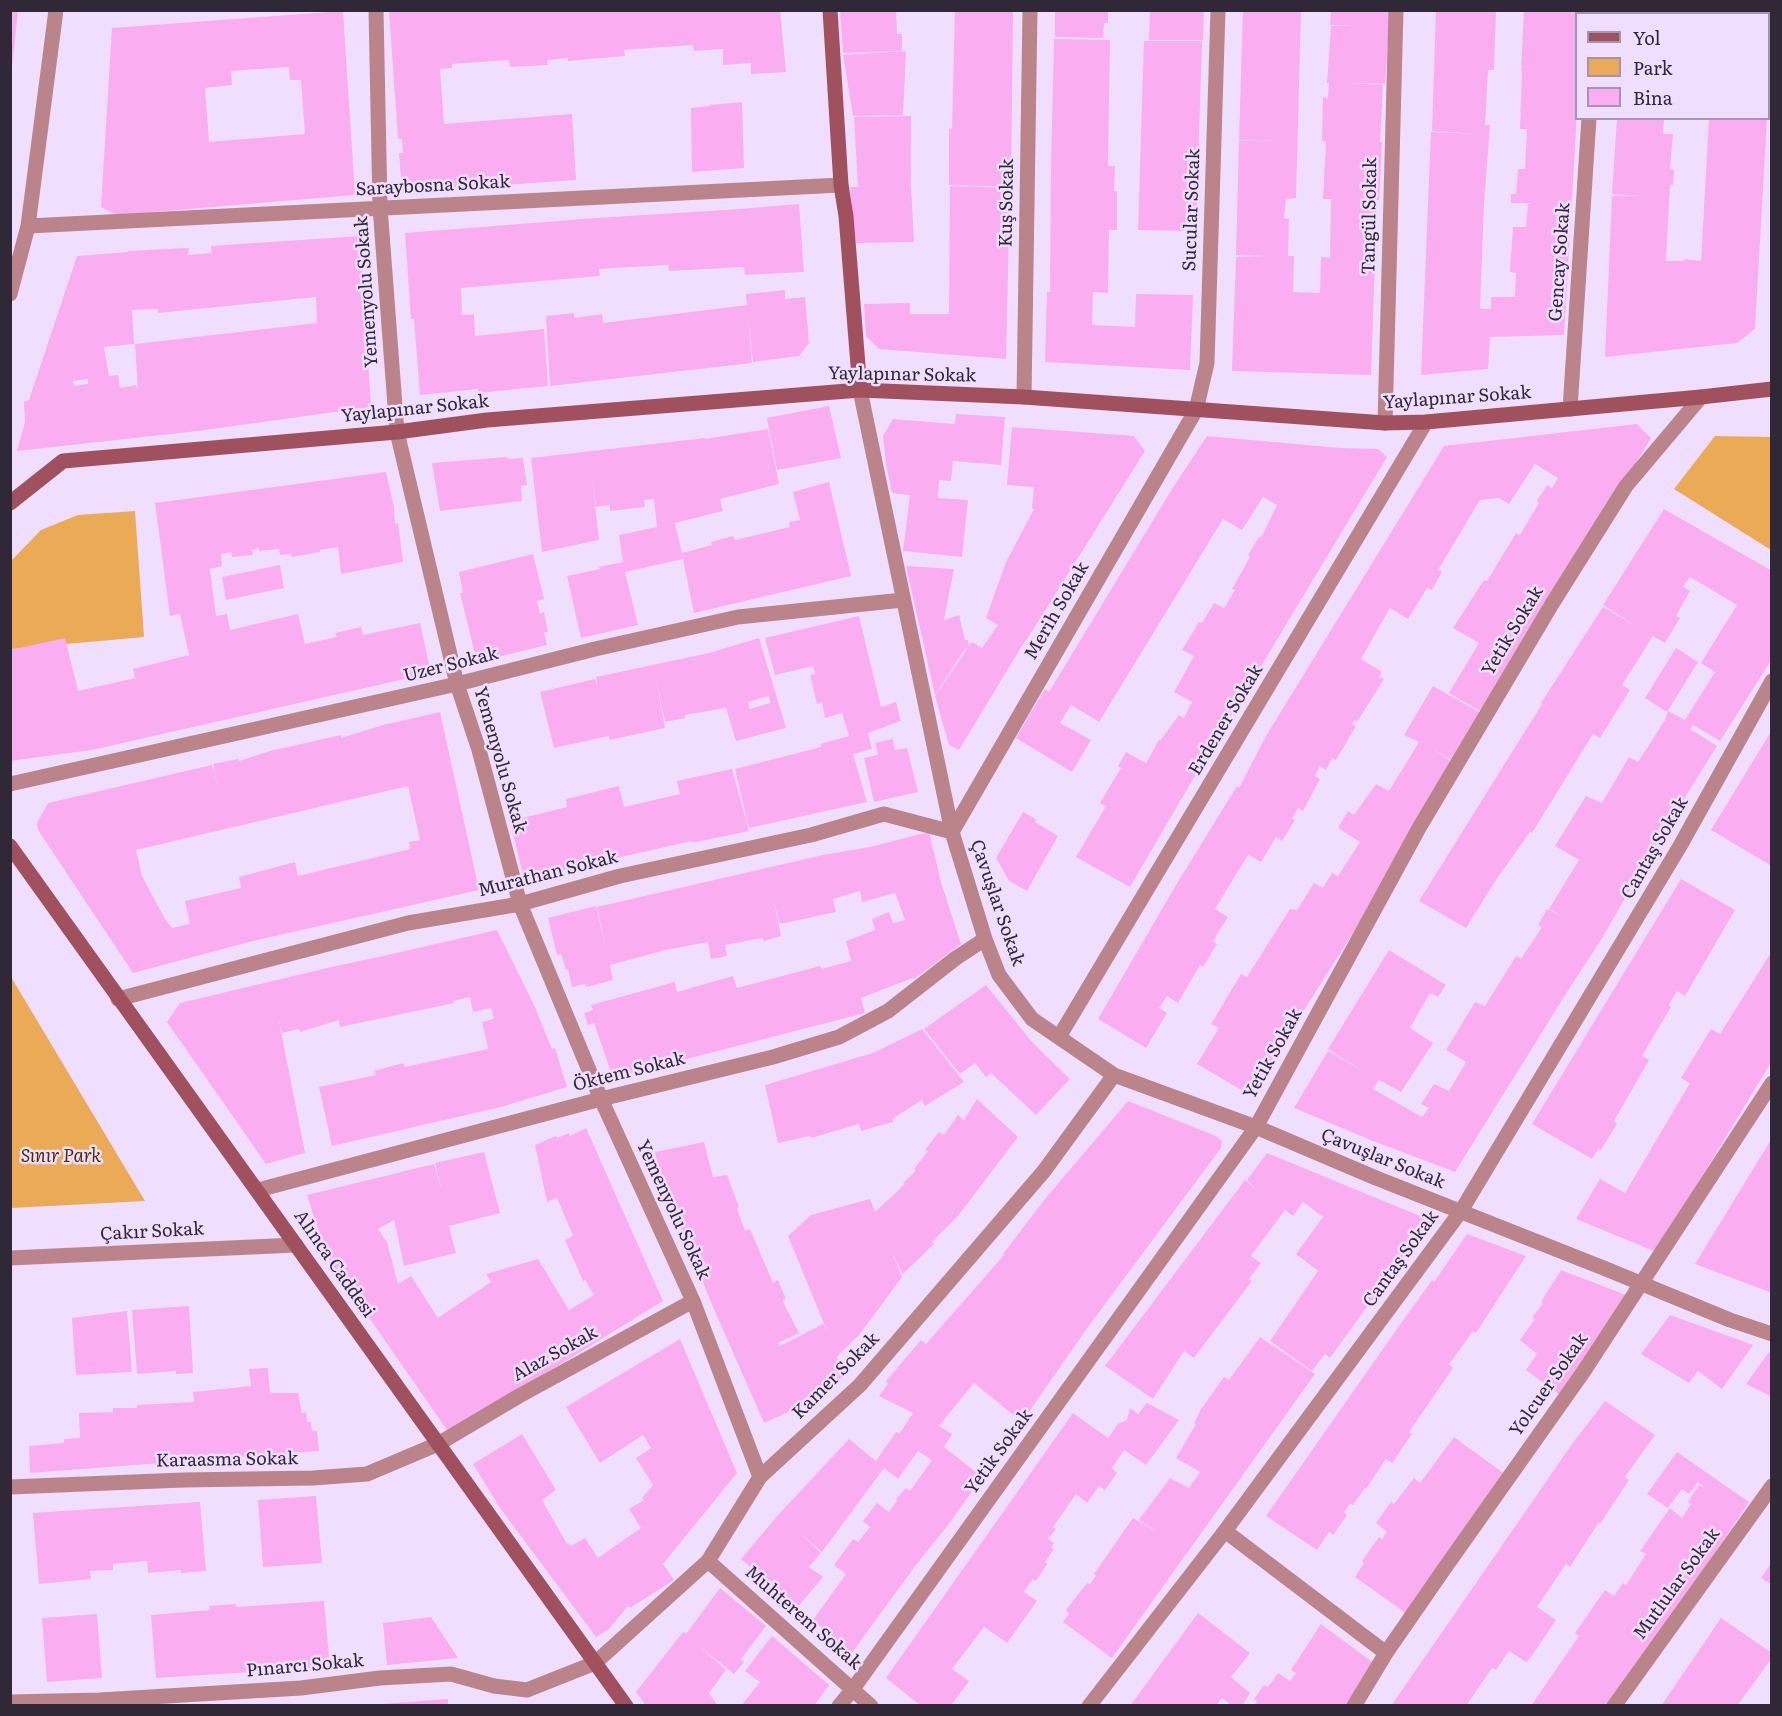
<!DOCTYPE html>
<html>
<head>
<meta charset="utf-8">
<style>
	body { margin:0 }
	#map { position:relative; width:1782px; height:1716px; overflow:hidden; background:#f0deff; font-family:Literata,serif }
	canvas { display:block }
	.frame { position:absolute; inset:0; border:12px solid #312837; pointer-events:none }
	.legend { position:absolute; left:1575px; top:12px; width:195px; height:108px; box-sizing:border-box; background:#f0deff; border:2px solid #a495af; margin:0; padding:8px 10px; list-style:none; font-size:18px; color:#312837 }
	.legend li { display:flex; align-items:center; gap:12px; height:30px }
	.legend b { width:30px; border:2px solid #a495af }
</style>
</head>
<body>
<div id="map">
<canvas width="1782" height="1716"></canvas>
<div class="frame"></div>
<ul class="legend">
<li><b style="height:8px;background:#a1515e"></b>Yol</li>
<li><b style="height:16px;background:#ebaa56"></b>Park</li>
<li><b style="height:16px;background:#faadf1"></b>Bina</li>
</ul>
</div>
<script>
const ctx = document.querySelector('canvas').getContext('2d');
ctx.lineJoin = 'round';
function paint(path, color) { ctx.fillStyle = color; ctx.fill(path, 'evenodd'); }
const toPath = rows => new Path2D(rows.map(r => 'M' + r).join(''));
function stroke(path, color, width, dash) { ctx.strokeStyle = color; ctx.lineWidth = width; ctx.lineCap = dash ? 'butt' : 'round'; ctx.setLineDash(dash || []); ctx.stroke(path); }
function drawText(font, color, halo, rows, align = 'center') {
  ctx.font = font + ' Literata,serif'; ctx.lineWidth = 5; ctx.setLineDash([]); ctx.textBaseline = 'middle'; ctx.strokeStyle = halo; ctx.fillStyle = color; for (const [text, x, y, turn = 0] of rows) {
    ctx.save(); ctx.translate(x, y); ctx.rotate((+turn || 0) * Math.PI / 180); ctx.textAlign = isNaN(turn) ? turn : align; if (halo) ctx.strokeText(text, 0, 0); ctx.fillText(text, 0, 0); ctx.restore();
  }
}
paint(toPath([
	[1715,436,1771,437,1771,550,1674,489],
	[135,511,144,637,11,649,10,562,41,530,78,515],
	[11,977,145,1201,11,1208]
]), '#ebaa56');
paint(toPath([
	[10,10,18,10,12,67,10,67],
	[389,10,780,10,786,72,751,74,751,63,723,65,723,49,694,51,693,45,624,50,625,56,568,61,568,58,547,60,548,65,510,67,509,60,452,64,452,68,440,69,444,124,572,114,576,180,402,192,399,153,403,153,402,139,398,139],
	[840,10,896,10,897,34,902,34,902,51,843,53],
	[955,10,1013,10,1011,187,949,185,949,129,952,129],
	[1055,10,1108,10,1108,23,1104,23,1103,38,1055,37],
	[1150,10,1204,10,1203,40,1149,40],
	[1243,10,1301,10,1296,198,1286,199,1284,218,1289,219,1288,256,1294,256,1293,292,1320,293,1321,257,1330,258,1331,199,1323,199,1326,141,1322,141,1323,97,1328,98,1329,83,1327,83,1331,26,1353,26,1330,25,1331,10,1393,10,1389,26,1385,84,1348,83,1383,85,1380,142,1382,142,1379,200,1377,200,1371,375,1232,371,1236,257,1266,256,1236,255,1239,141,1277,141,1239,140],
	[1436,10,1496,10,1494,70,1488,70,1485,125,1490,125,1484,203,1480,309,1491,309,1491,297,1515,297,1516,273,1510,272,1513,227,1526,227,1528,204,1530,204,1530,203,1511,203,1511,194,1516,194,1518,169,1525,169,1527,129,1520,129,1522,71,1521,71,1524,10,1582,10,1582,14,1576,14,1576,130,1564,335,1490,337,1488,369,1421,375,1431,132,1477,134,1432,131],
	[1623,10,1679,10,1679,14,1623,14],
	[1721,10,1772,10,1770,51,1768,51,1768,14,1721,14],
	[343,11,355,195,117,215,101,207,112,28],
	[289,67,290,80,301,80,305,134,209,142,205,88,232,85,231,71],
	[1054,39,1110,40,1108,166,1115,166,1114,191,1117,191,1117,230,1109,230,1108,293,1093,292,1092,325,1135,327,1136,294,1193,295,1190,370,1045,362,1047,292,1050,292,1051,166],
	[1144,41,1202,41,1196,231,1138,230],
	[906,51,903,115,853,116,843,55],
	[742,102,744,168,692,172,691,108,710,106,710,105],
	[911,116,911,186,914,242,856,243,850,187,858,187,854,117],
	[1617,118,1664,118,1663,134,1673,134,1670,169,1674,170,1673,185,1670,185,1666,261,1684,261,1684,259,1701,261,1709,118,1767,118,1755,329,1737,343,1605,357,1612,196,1640,196,1612,194],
	[950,186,1010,188,1006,359,879,349,866,336,864,304,910,303,910,314,949,314],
	[799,204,804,272,745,275,744,267,669,271,668,265,599,269,600,276,461,288,462,315,474,314,475,336,544,329,548,386,478,393,478,389,420,395,414,319,411,319,405,233,596,218,740,209],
	[360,236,371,407,198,431,17,451,25,422,24,402,29,400,77,256,128,252,128,251,186,248,189,248,188,255,212,253,211,246],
	[316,297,317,323,135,344,138,392,136,385,120,388,118,375,109,376,104,347,134,344,132,310,158,309,158,313],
	[88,379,88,384,74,386,73,381],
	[785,290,785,299,805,297,809,343,799,356,753,362,748,319,752,363,550,386,546,316,574,313,574,318,602,314,604,330,603,323,747,305,746,294],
	[829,406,841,458,777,470,767,418],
	[956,414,1005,417,1001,465,953,461,951,481,939,480,938,498,968,500,962,557,903,551,910,495,892,493,886,463,883,436,893,419,955,424],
	[1637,424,1651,438,1485,714,1449,693,1479,643,1453,628,1484,580,1487,581,1516,533,1520,535,1539,503,1537,501,1547,485,1552,488,1558,478,1535,464,1509,504,1499,498,1480,500,1438,570,1442,572,1432,590,1427,588,1408,619,1390,608,1361,659,1382,672,1379,677,1384,679,1357,722,1355,720,1352,724,1356,726,1336,760,1332,758,1326,770,1320,766,1315,776,1320,779,1303,811,1298,808,1292,819,1295,820,1282,841,1276,837,1261,862,1248,855,1215,909,1228,917,1213,941,1217,944,1203,967,1200,965,1178,1003,1167,996,1159,1008,1167,1013,1146,1048,1098,1019,1176,885,1237,786,1239,788,1266,736,1444,446],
	[1012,427,1134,436,1145,451,1026,641,1025,641,959,750,949,745,935,696,972,642,982,648,998,625,986,618,1006,562,1034,509,1032,508,1034,487,1007,485],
	[768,429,779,484,720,499,723,511,675,523,682,553,712,545,711,542,733,536,735,540,790,527,789,522,800,520,793,492,829,482,851,576,694,613,683,559,625,572,638,625,581,638,567,576,600,569,599,567,623,562,619,535,657,527,654,499,644,500,645,507,610,511,610,505,596,507,592,480,599,540,542,552,531,458,705,438,705,439],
	[1207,436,1340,448,1378,449,1387,457,1189,786,1130,887,1076,857,1106,806,1100,803,1121,768,1118,766,1126,752,1146,763,1159,740,1160,741,1179,715,1184,718,1192,702,1174,692,1194,656,1182,650,1199,622,1202,623,1214,603,1224,608,1235,590,1232,589,1250,557,1248,555,1259,537,1261,538,1277,505,1263,497,1242,530,1223,519,1099,722,1071,705,1060,723,1091,740,1072,772,1016,738,1045,689,1049,692,1172,489],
	[507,457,508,459,523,458,527,485,521,486,522,501,440,511,432,463],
	[386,472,394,507,395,524,398,523,403,562,341,574,338,547,320,550,320,552,292,557,291,554,280,555,279,549,259,551,259,548,252,550,253,555,232,557,231,552,221,554,222,566,210,569,216,616,227,614,230,630,298,614,305,644,337,637,335,633,361,627,363,635,420,623,431,673,92,750,10,761,10,650,65,638,78,691,135,678,133,669,189,655,180,614,170,616,155,503],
	[1664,509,1772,571,1772,659,1720,741,1693,725,1690,729,1717,746,1659,839,1601,940,1569,989,1455,1172,1373,1141,1294,1108,1328,1051,1363,1071,1328,1049,1389,950,1446,985,1438,997,1430,993,1410,1028,1433,1043,1401,1092,1379,1080,1373,1089,1422,1117,1429,1108,1421,1104,1434,1084,1449,1091,1466,1062,1446,1050,1475,1002,1485,1006,1516,956,1521,959,1542,927,1538,925,1547,909,1563,917,1549,909,1579,860,1555,846,1586,796,1602,803,1629,757,1638,762,1665,720,1668,711,1685,720,1715,672,1701,663,1737,605,1690,577,1683,587,1690,591,1676,616,1680,618,1665,643,1653,636,1622,685,1630,690,1600,738,1593,734,1532,833,1530,832,1496,880,1466,928,1419,901,1542,704,1553,711,1541,703,1603,607,1636,626,1603,605],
	[533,554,544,599,537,601,540,614,544,612,548,632,544,632,547,645,477,662,460,593,463,593,459,572],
	[280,565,284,588,226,600,222,577],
	[906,566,954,569,944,620,959,615,965,640,968,640,969,647,965,649,935,695],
	[859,616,881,707,896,702,901,721,868,733,872,749,853,754,867,802,749,828,735,769,821,747,820,744,849,736,842,713,825,718,822,702,817,704,810,675,815,674,813,666,775,675,765,638],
	[759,638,786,728,736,741,726,708,685,715,685,718,665,722,656,678,665,728,610,740,609,736,554,748,540,692,595,679,598,687,596,677,709,653],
	[769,696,770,703,750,709,748,702],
	[1676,648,1698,662,1667,712,1645,698],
	[1433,686,1484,715,1452,760,1431,749,1454,763,1365,914,1250,1095,1197,1064,1219,1028,1211,1024,1241,974,1247,977,1290,909,1297,910,1314,883,1323,888,1332,873,1338,876,1360,842,1338,828,1348,811,1354,815,1376,784,1389,791,1419,742,1404,735],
	[440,712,479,890,253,941,133,973,38,830,37,823,48,803,212,765,217,786,213,764,238,759,239,761,270,751,341,735,341,738,383,725],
	[408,786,420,840,409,842,410,849,298,876,295,862,239,877,241,888,185,901,190,924,172,928,165,919,142,876,136,850],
	[1772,730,1772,862,1770,865,1711,830],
	[893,739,895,750,907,748,918,792,874,802,864,758,878,755,875,743],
	[732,769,749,831,692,843,692,841,524,879,510,821,567,807,566,799,619,786,624,807,680,794,677,781],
	[1023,812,1036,819,1035,822,1058,836,1027,891,1009,881,996,858],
	[929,832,941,882,961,944,914,979,913,978,861,998,865,1013,613,1078,594,1023,588,1025,584,1013,593,1010,591,1005,675,982,677,992,733,976,737,988,820,966,822,969,851,961,846,941,875,930,872,919,889,912,893,923,905,920,895,893,862,902,860,891,833,899,836,912,780,924,774,901,781,936,764,941,762,938,725,945,727,956,711,959,708,942,666,950,610,965,613,980,586,987,585,984,572,987,568,969,566,970,561,954,557,955,548,918,596,906,607,953,597,907,823,855,870,847],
	[1681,879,1735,910,1685,996,1677,991,1669,1005,1671,1007,1642,1056,1649,1060,1614,1121,1617,1124,1601,1150,1598,1149,1592,1159,1532,1124],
	[497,930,535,1007,552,1049,555,1048,567,1087,501,1107,332,1146,319,1087,376,1075,374,1071,403,1063,405,1067,488,1049,482,1022,494,1019,491,1008,473,1012,470,997,453,1001,454,1003,340,1027,339,1020,300,1032,299,1029,282,1033,278,1016,305,1153,266,1164,167,1022,180,1003,327,968,383,956],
	[1772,951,1772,1061,1656,1252,1576,1219,1600,1179,1625,1193,1690,1083,1681,1078,1711,1029,1720,1034],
	[986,985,1032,1042,1070,1079,1036,1115,991,1073,986,1077,975,1063,960,1074,924,1029],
	[922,1029,964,1082,925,1106,922,1100,892,1119,893,1122,861,1131,859,1124,811,1138,810,1136,778,1143,765,1085,873,1053],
	[977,1099,1018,1137,958,1216,932,1242,934,1244,903,1274,892,1253,902,1277,860,1334,837,1357,846,1375,804,1400,806,1404,764,1423,713,1307,670,1202,666,1202,655,1152,704,1142,713,1177,727,1175,739,1207,737,1209,745,1231,750,1229,773,1283,778,1280,786,1299,782,1300,799,1333,778,1343,780,1346,823,1324,827,1331,788,1236,811,1215,870,1199,875,1212,905,1184,903,1183,916,1171,914,1169,928,1151,925,1150,939,1132,944,1135,958,1115,964,1120],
	[1128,1101,1216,1136,1222,1141,1221,1148,1088,1327,1022,1422,974,1383,939,1426,952,1434,944,1447,982,1477,949,1524,916,1565,851,1654,813,1620,846,1574,834,1565,853,1539,858,1542,870,1527,863,1521,877,1503,889,1512,897,1501,896,1499,906,1488,910,1491,932,1460,918,1451,898,1479,884,1468,822,1552,800,1533,821,1553,809,1567,823,1577,797,1608,741,1559,779,1514,849,1439,876,1461,896,1432,900,1433,913,1413,879,1396,888,1384,886,1381,921,1340,926,1344,1004,1255,1003,1254,1045,1199],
	[586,1128,663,1301,449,1433,327,1257,307,1195,434,1164,442,1191,435,1163,484,1152,500,1213,449,1226,456,1253,404,1266,394,1220,378,1229,387,1242,398,1284,411,1276,438,1318,491,1282,486,1274,538,1259,569,1310,594,1295,585,1280,583,1281,565,1240,573,1236,557,1198,547,1202,535,1145,556,1136,557,1138,569,1133,570,1136],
	[1772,1138,1772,1293,1695,1264],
	[1267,1153,1430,1220,1330,1358,1325,1354,1312,1371,1270,1341,1318,1271,1296,1254,1323,1217,1303,1202,1293,1216,1285,1210,1251,1256,1261,1263,1249,1279,1252,1281,1194,1358,1184,1351,1153,1399,1105,1366,1245,1180,1256,1189,1247,1180],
	[1467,1234,1526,1256,1476,1333,1473,1331,1450,1363,1449,1364,1453,1368,1409,1432,1412,1434,1392,1463,1386,1459,1366,1489,1365,1488,1353,1505,1350,1504,1344,1512,1347,1515,1333,1535,1329,1532,1317,1550,1266,1516,1399,1326,1432,1280,1434,1282],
	[1561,1270,1631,1297,1564,1398,1526,1370,1537,1354,1520,1340,1535,1319,1532,1318,1543,1303,1541,1302],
	[189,1306,193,1373,176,1374,176,1371,137,1374,132,1310],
	[127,1311,132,1372,76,1375,72,1318],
	[1670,1315,1753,1345,1722,1389,1698,1371,1689,1383,1641,1354],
	[1260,1337,1315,1374,1112,1658,1063,1622,1069,1613,1066,1610,1087,1583,1090,1584,1096,1576,1094,1574,1133,1518,1159,1533,1139,1520,1170,1478,1189,1488,1200,1472,1176,1458,1196,1424,1194,1423,1201,1409,1224,1377,1229,1380],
	[680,1339,737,1473,663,1564,674,1580,630,1608,623,1599,628,1606,609,1629,596,1637,500,1508,473,1464,522,1434,556,1490,542,1500,567,1544,568,1543,571,1546,585,1538,598,1558,641,1528,629,1509,644,1500,642,1498,653,1485,636,1458,651,1448,643,1435,600,1463,566,1407],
	[1769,1352,1772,1353,1772,1397,1746,1384],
	[268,1368,270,1393,298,1393,302,1413,306,1412,307,1422,311,1422,312,1431,317,1431,319,1451,30,1473,29,1446,64,1443,64,1439,80,1438,79,1413,113,1412,113,1408,137,1408,137,1405,194,1402,193,1392,251,1386,249,1369],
	[1605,1401,1655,1435,1625,1477,1629,1480,1600,1524,1599,1522,1570,1567,1566,1564,1537,1607,1556,1620,1529,1660,1526,1662,1509,1651,1496,1670,1492,1668,1466,1706,1391,1706,1572,1444],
	[1147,1403,1179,1420,1146,1465,1124,1450,1112,1468,1117,1473,1105,1490,1099,1486,1087,1503,1076,1494,1053,1527,1056,1529,1048,1539,1054,1543,1051,1548,1054,1549,1045,1562,1047,1564,1036,1581,1033,1579,1024,1592,1037,1601,1007,1643,984,1627,952,1669,969,1681,951,1706,921,1706,886,1678,1073,1413,1108,1438,1118,1424,1127,1420,1130,1408,1138,1414],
	[1454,1437,1506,1475,1407,1614,1355,1577,1364,1563,1362,1561,1379,1537,1382,1539,1387,1532,1376,1523,1391,1502,1394,1504,1414,1478,1420,1483],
	[1677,1452,1749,1502,1612,1706,1531,1706,1579,1636,1575,1633,1605,1590,1614,1596,1623,1583,1626,1585,1646,1554,1640,1551,1670,1508,1682,1518,1691,1504,1688,1502,1699,1485,1703,1487,1703,1486,1698,1482,1689,1494,1682,1489,1668,1508,1647,1494],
	[316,1496,322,1563,263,1567,258,1500],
	[200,1502,206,1571,181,1573,181,1570,148,1573,147,1561,113,1564,113,1570,90,1571,91,1579,39,1584,33,1513],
	[1772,1562,1772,1585,1761,1578],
	[720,1588,766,1626,741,1659,744,1662,734,1674,699,1646,726,1670,709,1693,718,1706,646,1706,636,1692,683,1632,686,1634],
	[324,1601,330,1667,156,1678,151,1615,210,1610,209,1606,236,1604,236,1607],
	[1198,1613,1250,1653,1231,1677,1250,1693,1242,1706,1232,1706,1222,1698,1216,1706,1130,1706],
	[97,1614,102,1678,47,1682,42,1618],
	[431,1617,458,1658,387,1665,383,1623],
	[1721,1618,1772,1653,1772,1658,1737,1706,1661,1706],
	[1321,1624,1375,1664,1347,1706,1254,1706,1257,1701,1254,1699,1264,1685,1268,1687,1278,1673,1290,1681,1296,1673,1291,1670],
	[772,1636,829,1685,814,1706,741,1706,760,1682,745,1671],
	[448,1699,448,1706,381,1706,381,1704]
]), '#faadf1');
stroke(toPath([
	[376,10,380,207,397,432,457,684,479,750,520,904,601,1099,693,1301,760,1477],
	[1595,14,1595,10],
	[28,226,841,185],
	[10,294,28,226,56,10],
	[860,390,952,832,985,939,999,975,1032,1019,1114,1075,1256,1127,1376,1178,1606,1269,1730,1320,1772,1334],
	[1024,397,1030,10],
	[1570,409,1589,118],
	[1385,423,1396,10],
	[10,784,457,684,595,649,738,617,903,600],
	[118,999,408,923,520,904,620,876,811,835,884,814,952,832,1196,410,1207,363,1218,10],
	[1059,1037,1426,422],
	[258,1190,601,1099,773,1057,839,1037,888,1011,956,958,985,939],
	[10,1258,296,1245],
	[10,1487,183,1480,313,1478,367,1474,438,1444,519,1396,693,1301],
	[1225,1531,1386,1653],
	[708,1561,871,1706],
	[10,1702,100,1700,301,1688,380,1678,451,1674,494,1686,527,1690,595,1663,708,1561,760,1477,860,1385,1044,1171,1114,1075],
	[839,1706,853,1689,1256,1127,1419,828,1552,604,1626,486,1701,397],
	[1089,1706,1225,1531,1461,1211,1680,846,1772,681],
	[1354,1706,1386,1653,1442,1572,1584,1371,1772,1083],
	[1614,1706,1772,1486]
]), '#bb838a', 15);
stroke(toPath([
	[830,10,841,185,846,216,860,390],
	[10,503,63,461,397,432,487,420,860,390,1024,397,1385,423,1426,422,1701,397,1772,389],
	[10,846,626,1706]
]), '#a1515e', 15);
drawText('18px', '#312837', '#f0deff', [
	["Saraybosna Sokak",433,186,-3],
	["Kuş Sokak",1007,203,-89],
	["Sucular Sokak",1192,210,-88],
	["Tangül Sokak",1370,216,-89],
	["Gencay Sokak",1560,262,-86],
	["Yemenyolu Sokak",367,292,-94],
	["Yaylapınar Sokak",902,375,1],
	["Yaylapınar Sokak",1457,398,-4],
	["Yaylapınar Sokak",415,409,-6],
	["Merih Sokak",1057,611,-60],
	["Yetik Sokak",1513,631,-59],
	["Uzer Sokak",451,665,-14],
	["Erdener Sokak",1226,720,-59],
	["Yemenyolu Sokak",500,760,74],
	["Cantaş Sokak",1655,848,-60],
	["Murathan Sokak",548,874,-14],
	["Çavuşlar Sokak",997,903,71],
	["Yetik Sokak",1273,1054,-61],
	["Öktem Sokak",629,1072,-14],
	["Çavuşlar Sokak",1383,1159,22],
	["Yemenyolu Sokak",673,1210,65],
	["Çakır Sokak",152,1232,-3],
	["Cantaş Sokak",1401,1259,-54],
	["Alınca Caddesi",334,1264,55],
	["Alaz Sokak",555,1354,-29],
	["Kamer Sokak",836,1376,-45],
	["Yolcuer Sokak",1549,1385,-55],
	["Yetik Sokak",999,1452,-54],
	["Karaasma Sokak",227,1460,-1],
	["Mutlular Sokak",1677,1584,-54],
	["Muhterem Sokak",803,1618,41],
	["Pınarcı Sokak",305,1666,-5]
]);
drawText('italic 18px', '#503000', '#f0deff', [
	["Sınır Park",61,1157]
]);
</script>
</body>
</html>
